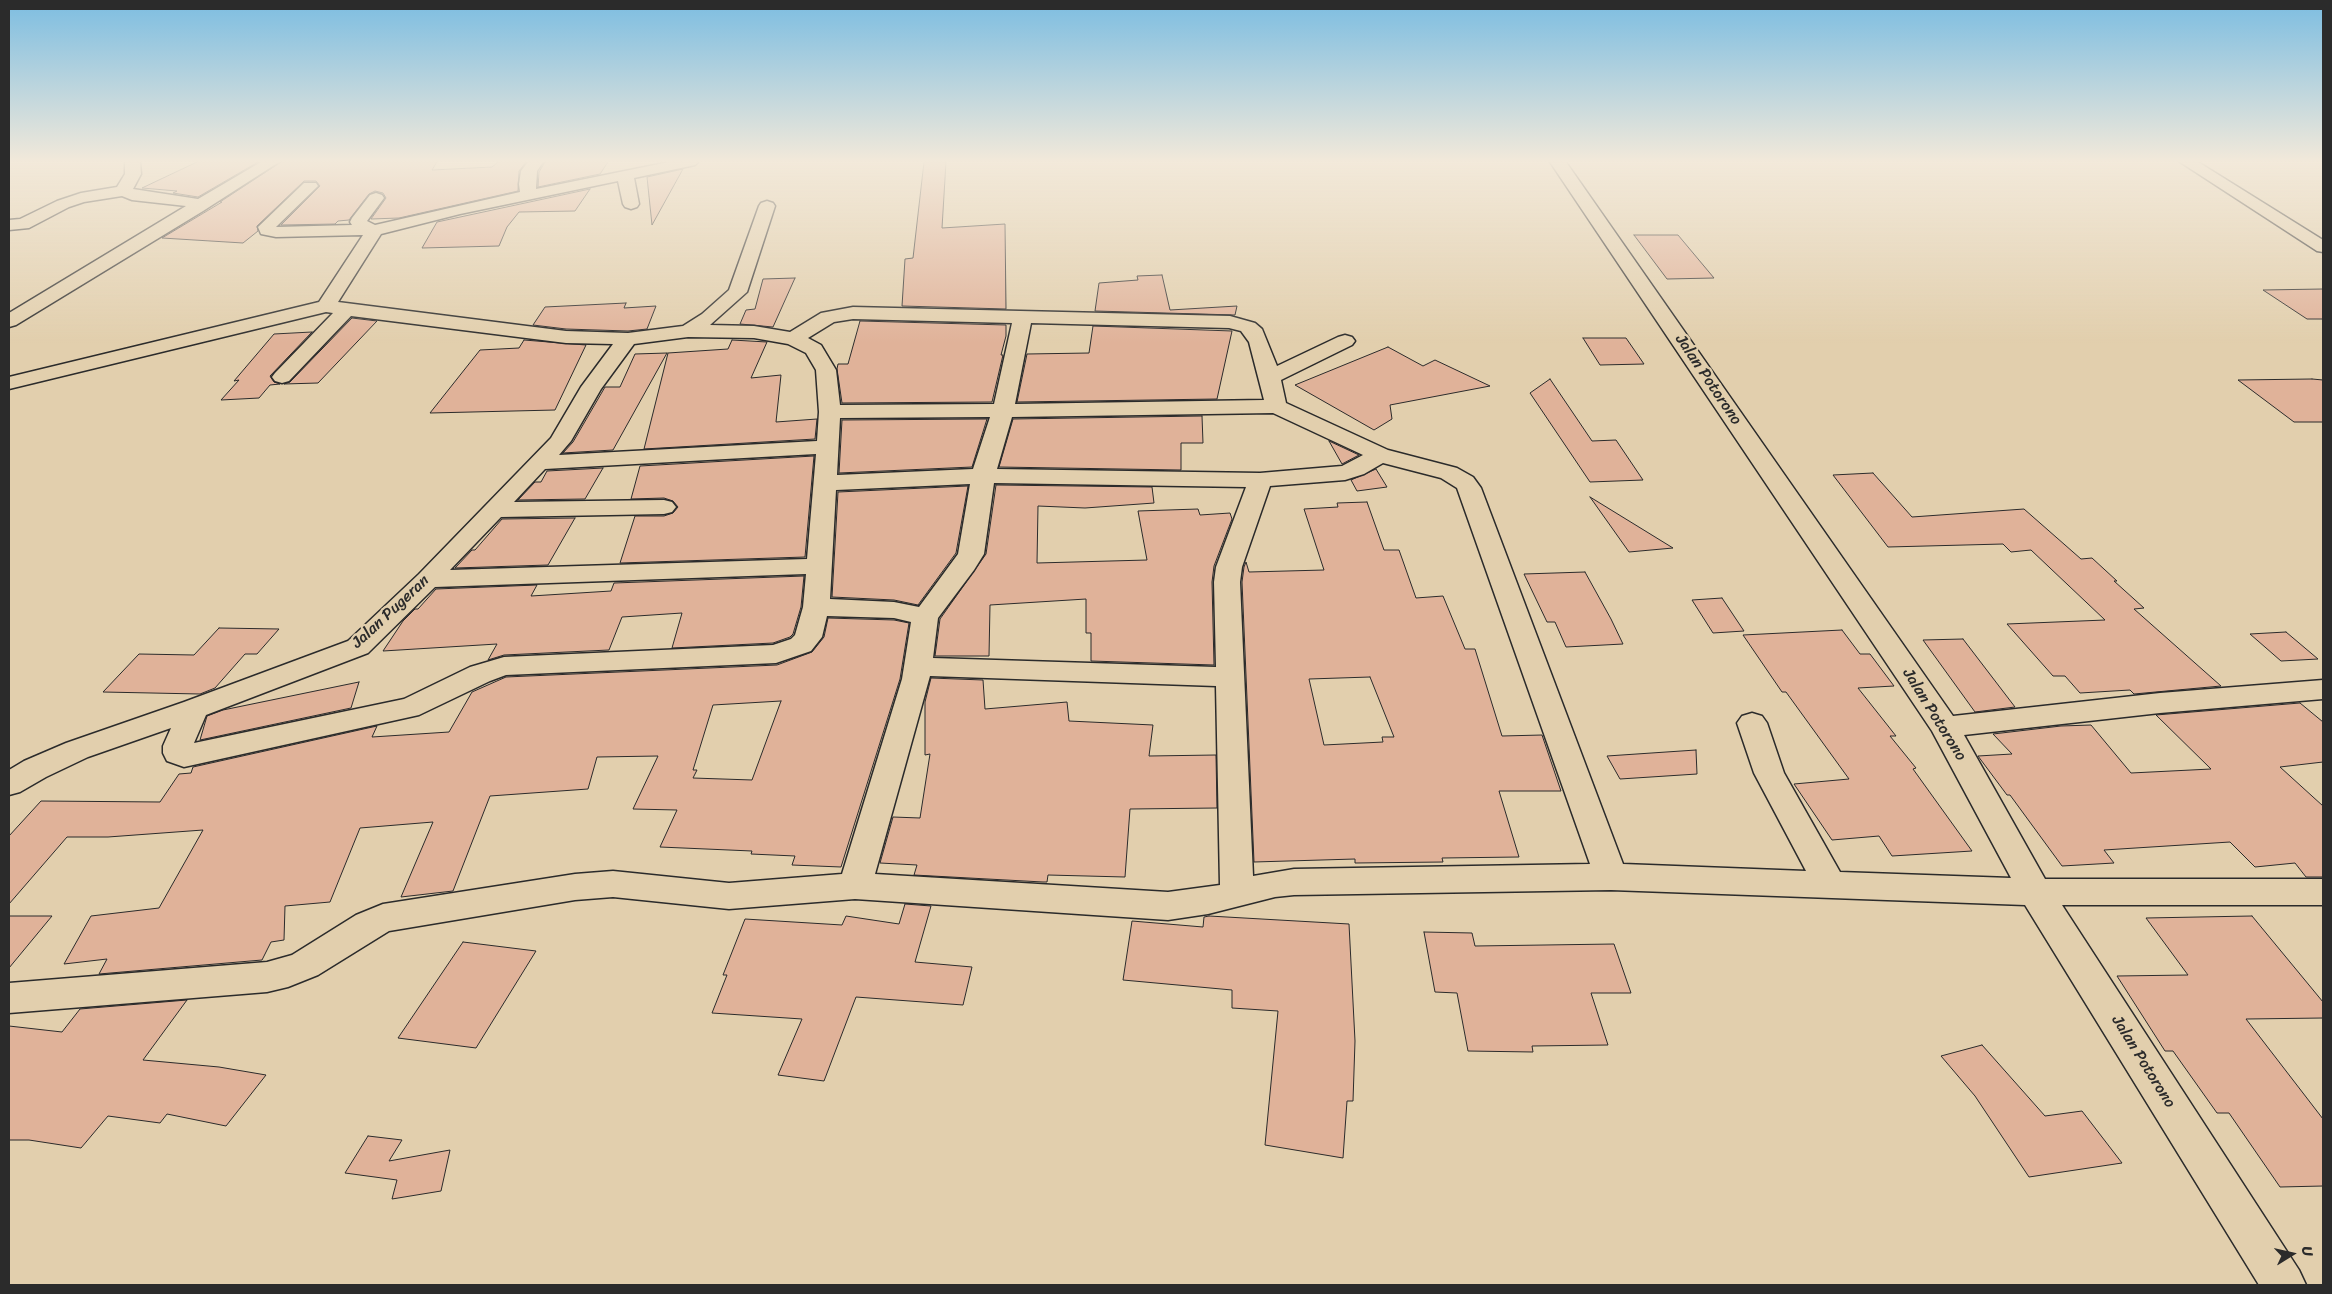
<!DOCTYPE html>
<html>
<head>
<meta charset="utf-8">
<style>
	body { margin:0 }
	#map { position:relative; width:2332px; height:1294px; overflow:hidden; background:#e2cfad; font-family:Sriracha,sans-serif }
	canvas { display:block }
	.frame { position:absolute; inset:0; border:10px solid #2b2b2b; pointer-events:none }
	.north { position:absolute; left:2267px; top:1229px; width:50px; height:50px; -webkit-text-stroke:4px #e2cfad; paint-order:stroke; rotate:80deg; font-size:14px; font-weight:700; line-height:20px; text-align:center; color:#2b2b2b }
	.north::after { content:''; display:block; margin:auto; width:18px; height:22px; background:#2b2b2b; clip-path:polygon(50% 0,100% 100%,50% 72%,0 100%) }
</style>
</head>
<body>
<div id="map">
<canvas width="2332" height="1294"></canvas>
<div class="frame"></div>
<div class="north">U</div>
</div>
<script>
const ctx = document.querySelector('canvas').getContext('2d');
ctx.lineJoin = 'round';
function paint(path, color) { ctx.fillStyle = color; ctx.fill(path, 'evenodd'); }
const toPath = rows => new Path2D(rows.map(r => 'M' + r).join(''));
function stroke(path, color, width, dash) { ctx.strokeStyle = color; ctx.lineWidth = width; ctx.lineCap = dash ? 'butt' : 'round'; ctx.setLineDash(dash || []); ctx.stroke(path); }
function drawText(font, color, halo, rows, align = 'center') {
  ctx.font = font + ' Sriracha,sans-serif'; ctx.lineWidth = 4.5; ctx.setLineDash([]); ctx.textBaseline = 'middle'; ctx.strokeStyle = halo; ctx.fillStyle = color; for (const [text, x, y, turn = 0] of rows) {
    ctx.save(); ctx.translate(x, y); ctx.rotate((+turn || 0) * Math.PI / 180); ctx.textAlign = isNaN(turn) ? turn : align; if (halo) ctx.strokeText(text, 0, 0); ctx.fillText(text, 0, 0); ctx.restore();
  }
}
const building = toPath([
	[197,162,258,162,198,197,173,193,177,191,142,188,197,162],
	[281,162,437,162,432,170,492,167,498,162,526,162,519,171,518,191,399,218,371,219,386,198,383,193,375,191,369,194,349,220,338,221,335,224,281,225,320,186,316,181,304,181,257,226,258,231,243,243,162,238,222,202,220,202,281,162],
	[545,162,608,162,600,174,538,187,539,172,545,162],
	[924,162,946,162,942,228,1005,224,1006,309,902,306,905,259,913,258,924,162],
	[683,169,652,225,647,177,683,169],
	[590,189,575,211,519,212,507,227,499,246,422,248,437,222,590,189],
	[1634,235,1678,235,1714,278,1667,279,1634,235],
	[1162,275,1170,310,1237,306,1235,315,1095,311,1099,283,1138,280,1137,276,1162,275],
	[795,278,773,327,740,324,746,310,755,309,763,279,795,278],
	[2323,289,2323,319,2307,319,2263,290,2323,289],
	[626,303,624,308,656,306,647,329,628,331,566,329,533,325,545,307,626,303],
	[352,318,377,321,318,383,284,384,290,382,352,318],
	[860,321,1006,325,1006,336,1001,355,1003,355,992,402,842,403,837,369,838,364,848,364,860,321],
	[1093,326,1232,331,1217,399,1017,402,1027,354,1089,353,1093,326],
	[312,332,270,376,274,382,280,384,270,385,259,398,221,400,239,380,234,381,274,334,312,332],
	[1583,338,1626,338,1644,364,1600,365,1583,338],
	[524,340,586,345,555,410,430,413,480,350,519,348,524,340],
	[732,340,767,342,751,378,781,375,776,422,817,419,815,439,644,449,668,353,728,349,732,340],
	[1388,347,1423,366,1435,360,1490,386,1390,405,1392,419,1374,430,1295,385,1388,347],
	[667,353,613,450,563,453,573,442,605,387,620,387,635,354,667,353],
	[1550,379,1592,441,1616,440,1643,480,1590,482,1530,393,1550,379],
	[2312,379,2323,380,2323,422,2294,422,2238,380,2312,379],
	[1202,416,1203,443,1181,443,1181,470,999,467,1013,419,1202,416],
	[987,419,972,467,839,473,842,420,987,419],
	[1329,441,1359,455,1342,464,1329,441],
	[814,456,805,557,620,563,635,516,664,516,673,513,678,507,673,501,664,498,631,499,640,466,814,456],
	[603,468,585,499,518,500,535,482,541,482,547,471,603,468],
	[1376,469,1387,487,1357,491,1351,480,1376,469],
	[1873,473,1912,517,2024,509,2081,559,2092,558,2117,581,2114,581,2144,608,2134,609,2221,686,2134,694,2130,690,2080,693,2065,676,2053,676,2007,624,2105,620,2031,550,2011,552,2003,544,1888,547,1833,475,1873,473],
	[996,485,1152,487,1154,503,1085,508,1038,506,1037,563,1147,560,1138,511,1198,509,1200,515,1230,513,1232,519,1214,566,1212,582,1214,665,1091,661,1091,633,1086,633,1086,599,990,605,989,656,935,656,940,619,986,554,996,485],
	[968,486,956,553,918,605,894,600,832,597,838,492,968,486],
	[1590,497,1673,548,1629,552,1590,497],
	[1367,502,1384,550,1399,550,1416,598,1443,596,1465,649,1475,649,1502,736,1542,735,1561,791,1499,791,1519,857,1442,858,1443,862,1355,863,1355,859,1254,862,1242,582,1244,567,1246,562,1249,572,1324,570,1304,509,1338,507,1337,503,1367,502],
	[1370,677,1394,737,1382,737,1383,742,1324,745,1309,679,1370,677],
	[575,518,548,565,455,568,472,550,475,550,502,519,575,518],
	[1585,572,1611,619,1623,644,1566,647,1555,622,1547,622,1524,574,1585,572],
	[804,576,801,607,793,634,790,637,773,643,672,648,682,613,622,617,609,650,504,655,488,660,497,644,383,651,403,621,415,609,418,609,436,589,537,585,531,596,611,591,614,583,804,576],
	[1722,598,1744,631,1713,633,1692,600,1722,598],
	[828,618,894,620,909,623,900,679,841,867,792,865,795,856,751,854,752,851,660,847,677,810,633,809,658,756,597,757,588,789,490,796,453,891,401,897,433,822,360,828,330,902,285,906,284,940,271,942,262,960,99,974,107,959,64,964,91,916,159,908,203,830,108,837,67,837,9,904,9,836,41,801,160,802,179,774,191,773,193,767,377,726,372,737,449,732,472,692,506,677,777,665,812,652,824,637,828,618],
	[781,701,752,780,693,778,697,770,693,770,713,705,781,701],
	[219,628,279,629,257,654,245,654,215,688,200,694,103,692,139,654,194,655,219,628],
	[1842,630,1860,654,1870,654,1894,686,1858,688,1896,736,1890,736,1916,768,1913,769,1972,851,1892,856,1879,836,1832,840,1794,784,1849,779,1786,692,1782,692,1743,635,1842,630],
	[2286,632,2318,659,2281,661,2250,634,2286,632],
	[1963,639,2015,707,1975,712,1923,640,1963,639],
	[931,678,983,680,985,709,1067,702,1069,721,1153,725,1149,756,1216,755,1217,808,1130,809,1125,877,1048,875,1047,882,1043,882,914,875,917,865,880,863,893,817,920,818,930,754,925,755,925,702,931,678],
	[359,682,351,708,200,740,207,716,223,710,359,682],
	[2300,703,2323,722,2323,762,2280,767,2323,806,2323,877,2306,877,2295,863,2255,867,2230,842,2104,850,2114,863,2062,866,2010,795,2007,795,1978,756,2012,754,1993,734,2061,726,2091,725,2131,773,2211,769,2156,715,2300,703],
	[1696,750,1697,774,1620,779,1607,756,1696,750],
	[905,904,931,906,915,962,972,967,963,1005,856,997,824,1081,778,1075,802,1019,712,1013,727,975,723,975,745,919,842,925,846,916,899,924,905,904],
	[9,916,52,916,9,968,9,916],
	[1209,916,1349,924,1355,1041,1353,1101,1347,1101,1343,1158,1265,1145,1278,1011,1232,1008,1232,990,1123,980,1132,921,1203,927,1204,917,1209,916],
	[2252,916,2323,1002,2323,1018,2246,1019,2323,1119,2323,1186,2280,1187,2229,1113,2217,1113,2173,1051,2165,1051,2117,976,2188,975,2146,918,2252,916],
	[1424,932,1472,933,1475,946,1614,944,1631,993,1591,993,1608,1045,1532,1046,1533,1052,1468,1051,1457,993,1435,992,1424,932],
	[463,942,536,951,476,1048,398,1038,463,942],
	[187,1000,143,1060,219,1067,266,1075,226,1126,167,1114,160,1123,108,1116,81,1148,29,1140,9,1140,9,1026,62,1032,80,1009,187,1000],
	[1982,1045,2045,1116,2082,1111,2122,1163,2029,1177,1975,1096,1941,1056,1982,1045],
	[368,1136,402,1140,389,1161,450,1150,441,1191,392,1199,397,1180,345,1173,368,1136]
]);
paint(building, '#e0b299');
stroke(building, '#2b2b2b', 1);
const minor = toPath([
	[125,162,140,162,141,174,133,189,198,199,261,162,279,162,203,211,16,325,9,327,9,313,186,206,132,200,122,196,84,202,69,207,29,228,9,230,9,220,20,219,57,201,81,193,117,187,125,174,125,162],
	[528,162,543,162,537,171,536,189,669,162,698,162,695,165,634,178,639,204,637,207,631,209,625,207,623,204,618,181,460,214,381,234,338,302,566,331,628,333,683,326,702,314,729,290,759,206,761,203,767,201,773,203,775,206,747,292,710,325,754,326,790,332,821,313,853,307,1230,316,1255,323,1262,329,1277,366,1338,337,1345,335,1352,337,1355,341,1352,345,1281,380,1286,403,1388,450,1457,468,1473,477,1481,488,1623,864,1806,871,1754,773,1737,723,1742,716,1752,713,1762,716,1767,723,1784,773,1840,872,2011,878,1932,731,1550,162,1566,162,1953,716,2160,693,2323,680,2323,699,2160,713,1964,735,2045,879,2323,879,2323,905,2062,905,2299,1270,2306,1285,2259,1285,2025,905,1611,890,1294,895,1275,897,1208,914,1168,920,855,899,729,909,613,897,575,900,389,931,318,975,288,987,267,992,9,1013,9,983,267,962,292,955,356,915,383,904,575,874,613,871,729,883,842,874,902,679,911,622,894,618,827,616,822,637,811,651,776,663,506,675,490,681,419,715,184,767,167,761,163,753,163,746,171,728,88,757,46,777,20,792,9,795,9,770,24,761,66,743,184,702,348,641,419,574,551,438,581,387,613,344,566,343,351,316,289,381,282,383,275,381,272,377,275,373,333,313,326,312,9,389,9,377,319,302,363,235,276,237,261,234,258,227,304,183,316,183,318,186,276,227,352,225,350,222,352,218,370,195,376,193,382,195,384,198,367,221,375,225,520,192,519,184,521,171,528,162],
	[853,319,1012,323,994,404,840,405,836,370,821,345,808,338,834,322,853,319],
	[1031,323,1229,328,1241,331,1249,342,1264,400,1015,404,1031,323],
	[688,337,754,338,788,344,806,353,816,370,819,412,817,441,559,455,571,441,601,389,634,344,688,337],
	[1273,413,1363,455,1342,466,1260,473,997,469,1012,417,1273,413],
	[990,417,973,469,837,475,840,418,990,417],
	[816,454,807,559,450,570,501,517,664,514,672,512,676,507,672,502,664,500,514,502,545,469,816,454],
	[1383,463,1441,478,1457,488,1590,864,1294,869,1253,876,1240,582,1242,567,1270,486,1345,480,1364,474,1383,463],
	[994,483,1246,487,1216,567,1214,582,1216,667,933,658,938,618,974,570,984,554,994,483],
	[970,484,958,554,919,607,894,602,830,599,836,490,970,484],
	[806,574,803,607,795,635,791,639,773,645,504,657,470,667,404,699,194,743,206,715,368,653,435,587,806,574],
	[930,676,1216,686,1220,885,1168,892,875,874,930,676],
	[2180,162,2198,162,2323,240,2323,252,2317,251,2180,162]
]);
stroke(minor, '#2b2b2b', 3);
paint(minor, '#e2cfad');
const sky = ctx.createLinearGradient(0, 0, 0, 343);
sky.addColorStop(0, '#7cbde1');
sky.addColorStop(0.47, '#f2e9da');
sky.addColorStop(1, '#f2e9da00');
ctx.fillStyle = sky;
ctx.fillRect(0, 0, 2332, 343);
drawText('16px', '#2b2b2b', '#e2cfad', [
	["Jalan Potorono",1708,380,56],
	["Jalan Pugeran",391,612,-43],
	["Jalan Potorono",1934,715,58],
	["Jalan Potorono",2143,1062,58]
]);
</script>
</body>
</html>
